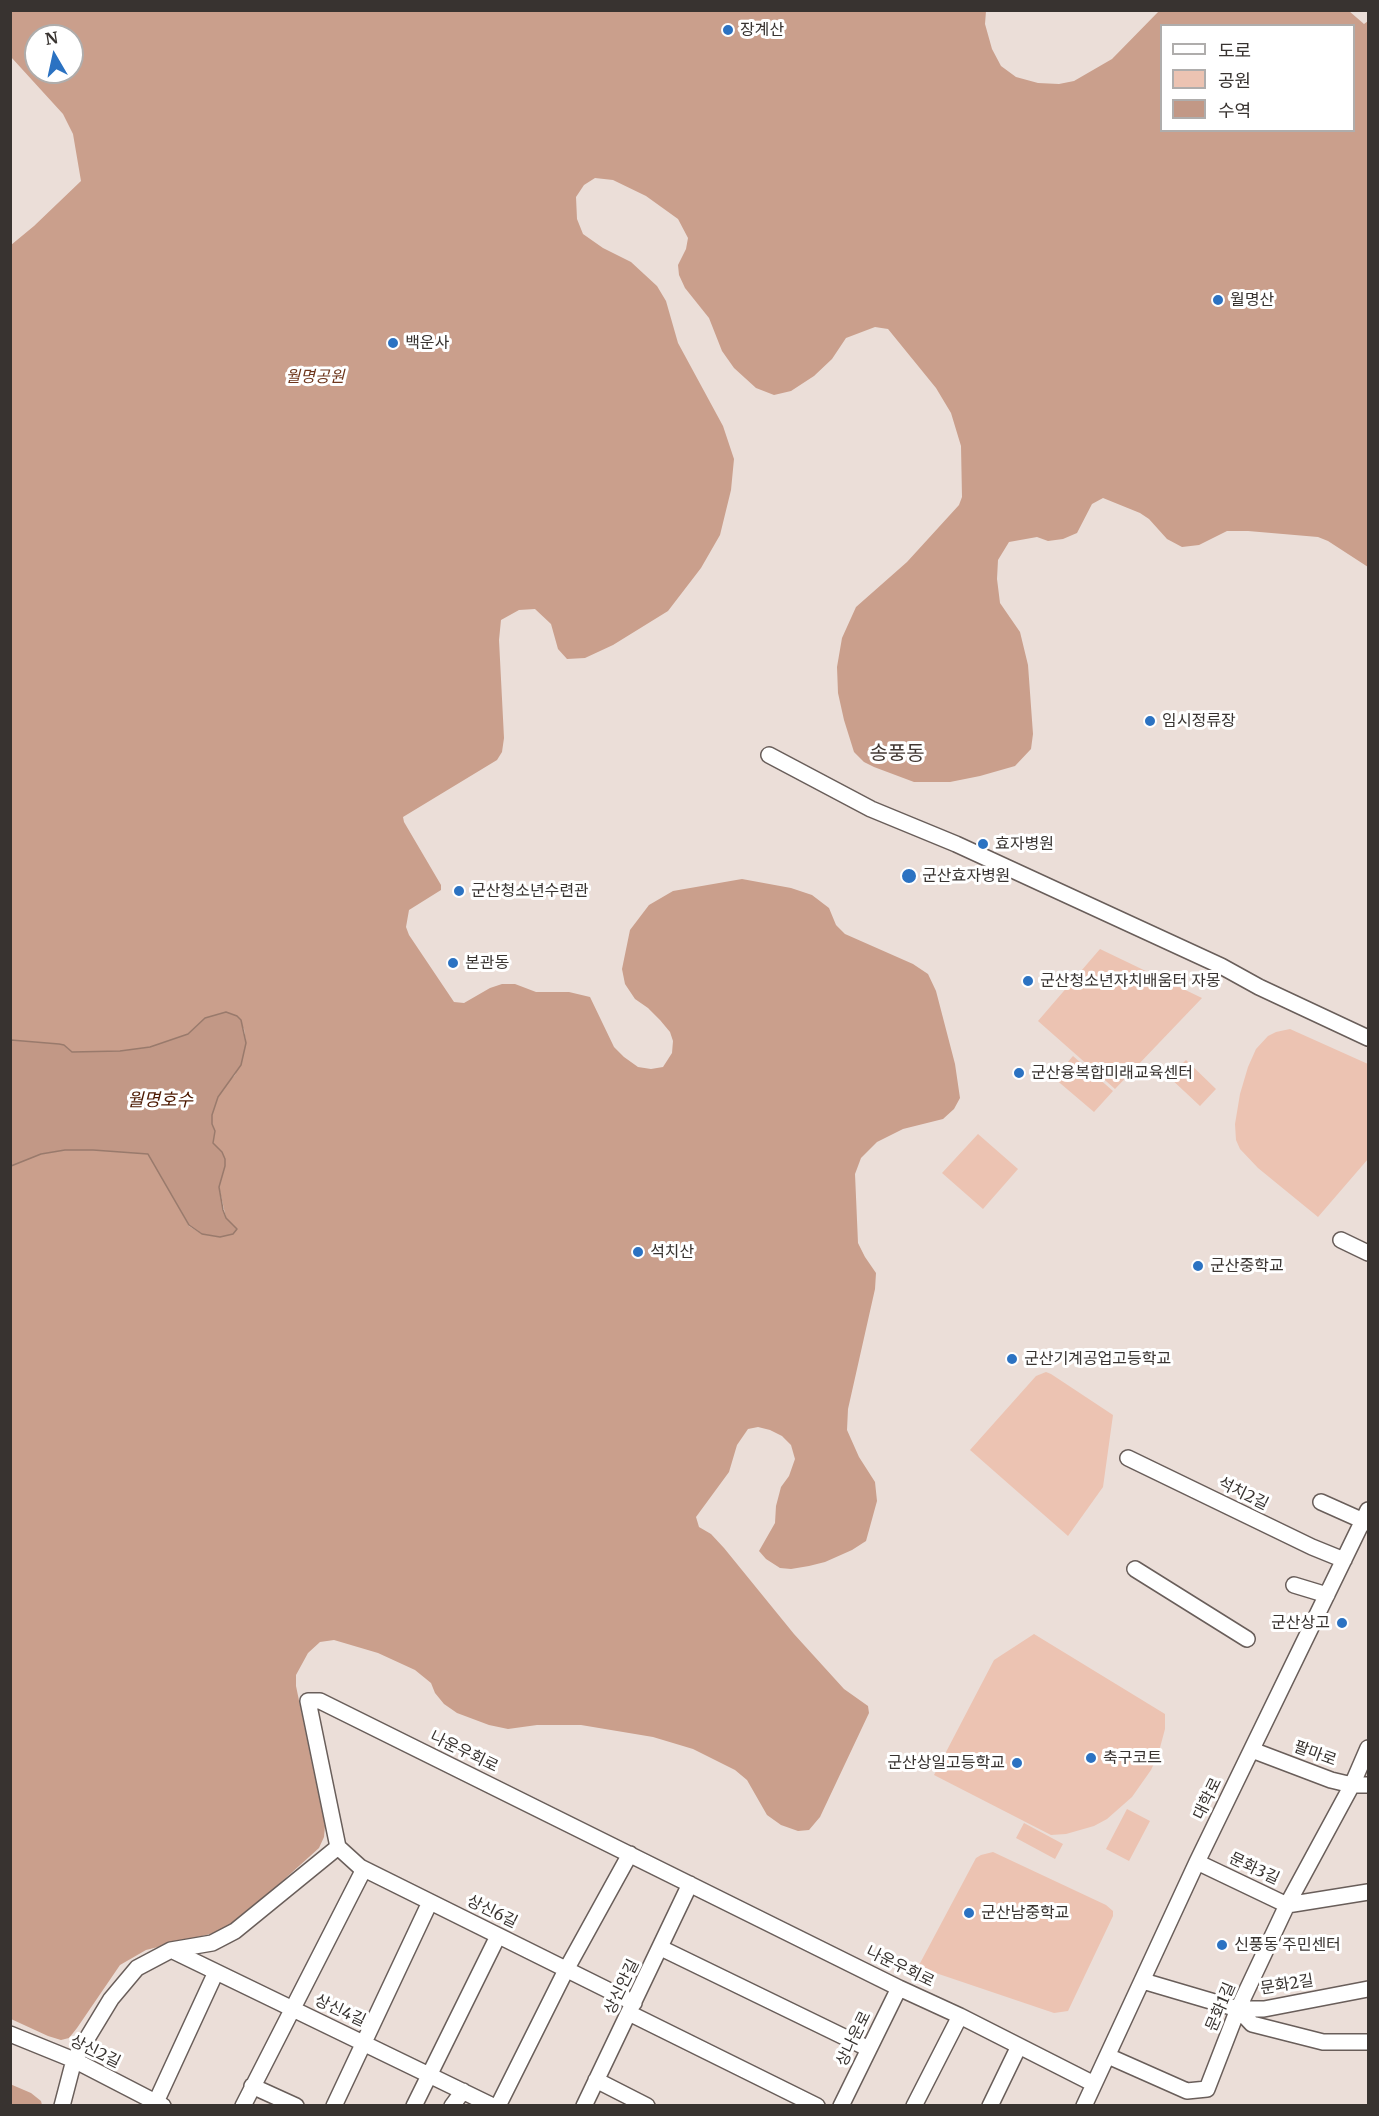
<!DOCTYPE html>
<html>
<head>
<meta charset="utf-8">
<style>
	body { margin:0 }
	#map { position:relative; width:1379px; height:2116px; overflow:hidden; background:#ebded8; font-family:Merriweather,"Noto Sans KR",serif }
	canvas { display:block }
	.frame { position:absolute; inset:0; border:12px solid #383330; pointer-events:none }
	.legend { position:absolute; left:1160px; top:24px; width:195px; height:108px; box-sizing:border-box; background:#fff; border:2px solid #afadac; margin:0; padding:8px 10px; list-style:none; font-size:18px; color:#383330 }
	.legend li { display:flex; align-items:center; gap:12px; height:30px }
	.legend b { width:30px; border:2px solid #afadac }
	.north { position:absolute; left:24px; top:24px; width:60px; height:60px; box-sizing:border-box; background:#fff; border:2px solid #afadac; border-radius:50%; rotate:351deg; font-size:16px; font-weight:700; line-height:24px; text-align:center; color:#383330 }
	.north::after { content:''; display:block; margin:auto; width:21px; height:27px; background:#2b72c2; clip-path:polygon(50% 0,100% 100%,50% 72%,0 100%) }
</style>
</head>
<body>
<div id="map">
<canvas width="1379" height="2116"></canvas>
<div class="frame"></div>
<ul class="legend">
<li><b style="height:8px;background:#fff"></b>도로</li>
<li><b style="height:16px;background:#ecc3b2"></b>공원</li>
<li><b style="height:16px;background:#c29886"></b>수역</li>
</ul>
<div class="north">N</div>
</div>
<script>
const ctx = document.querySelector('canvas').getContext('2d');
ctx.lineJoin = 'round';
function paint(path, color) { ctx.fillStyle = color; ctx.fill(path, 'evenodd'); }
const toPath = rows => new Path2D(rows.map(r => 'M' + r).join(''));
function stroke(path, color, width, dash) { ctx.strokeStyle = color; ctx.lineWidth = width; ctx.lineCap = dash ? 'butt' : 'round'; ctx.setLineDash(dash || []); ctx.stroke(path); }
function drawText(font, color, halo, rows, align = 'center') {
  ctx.font = font + ' Merriweather,"Noto Sans KR",serif'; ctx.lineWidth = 6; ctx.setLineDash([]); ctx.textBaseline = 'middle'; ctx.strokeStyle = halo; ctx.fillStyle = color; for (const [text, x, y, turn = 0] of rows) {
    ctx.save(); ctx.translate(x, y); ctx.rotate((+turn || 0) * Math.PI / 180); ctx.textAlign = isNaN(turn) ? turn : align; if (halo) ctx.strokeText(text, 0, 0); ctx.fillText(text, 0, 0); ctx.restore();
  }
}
paint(toPath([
	[1100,949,1202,998,1115,1089,1038,1021],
	[1290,1029,1368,1064,1368,1159,1318,1217,1258,1168,1240,1149,1236,1140,1235,1124,1240,1094,1248,1067,1256,1049,1268,1036,1276,1032],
	[1073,1056,1113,1091,1094,1112,1054,1078],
	[1186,1060,1216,1089,1200,1106,1169,1077],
	[978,1134,1018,1169,983,1209,942,1173],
	[1046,1372,1051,1374,1113,1415,1103,1487,1068,1536,970,1450,1036,1376],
	[1034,1634,1165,1714,1165,1729,1158,1755,1151,1770,1132,1797,1107,1819,1094,1826,1066,1834,1051,1835,934,1775,994,1660],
	[1127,1809,1150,1821,1129,1861,1106,1849],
	[1024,1823,1063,1844,1055,1859,1016,1838],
	[993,1852,1106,1905,1113,1911,1113,1916,1068,2011,1054,2013,918,1967,976,1858,981,1855]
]), '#ecc3b2');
paint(toPath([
	[170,10,986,11,985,24,992,49,1001,66,1016,77,1038,83,1059,84,1074,81,1112,59,1159,11,1349,11,1364,24,1368,21,1368,567,1328,541,1318,537,1248,531,1227,531,1199,545,1182,547,1167,539,1149,519,1140,513,1103,498,1092,504,1077,533,1063,539,1048,541,1037,537,1009,542,998,560,997,579,1000,603,1020,632,1028,665,1033,734,1031,749,1015,766,980,776,950,782,914,782,874,767,864,762,854,752,844,720,838,693,837,667,842,638,856,607,907,562,959,505,962,497,961,446,951,413,936,388,888,329,875,327,846,338,832,359,814,376,791,391,774,395,756,388,734,368,722,351,709,318,685,288,679,275,678,265,686,249,688,238,678,219,646,196,613,180,595,178,584,185,576,197,577,219,583,234,603,248,631,262,657,286,666,301,678,343,723,426,734,459,731,490,720,535,701,568,668,611,613,645,585,658,567,659,558,649,551,624,535,609,519,610,501,620,499,640,504,738,502,752,497,760,403,817,404,822,441,885,441,890,409,910,406,927,409,935,454,1002,464,1003,490,988,502,984,515,984,536,992,569,992,590,997,614,1047,624,1057,638,1067,651,1069,663,1067,672,1053,673,1041,670,1032,660,1020,648,1008,635,999,625,984,622,969,630,930,649,905,673,891,742,879,791,888,812,895,829,908,836,925,845,934,913,964,928,974,936,991,955,1064,960,1098,954,1109,943,1119,903,1129,877,1142,861,1158,855,1174,858,1243,865,1257,876,1273,875,1289,848,1409,847,1430,859,1457,875,1482,877,1501,866,1541,852,1550,825,1562,809,1566,791,1569,780,1568,766,1559,759,1551,775,1523,776,1506,781,1487,789,1476,795,1459,791,1445,782,1436,770,1430,758,1427,748,1429,737,1445,729,1472,696,1517,699,1527,711,1534,724,1548,794,1634,844,1689,868,1706,869,1713,820,1817,809,1830,798,1831,781,1825,767,1815,747,1780,735,1770,693,1749,653,1737,581,1725,537,1725,508,1729,489,1725,457,1713,444,1704,435,1693,431,1683,415,1670,378,1653,334,1640,320,1642,308,1653,296,1675,296,1686,325,1826,324,1837,319,1848,249,1911,222,1931,146,1950,120,1965,77,2028,69,2038,61,2040,48,2036,11,2019,10,1166,41,1154,65,1150,93,1150,149,1154,189,1226,202,1234,220,1237,226,1218,219,1187,222,1152,213,1143,215,1131,212,1124,212,1115,218,1097,226,1084,235,1075,246,1043,244,1029,226,1012,205,1018,188,1034,150,1047,120,1051,72,1052,64,1045,59,1044,11,1040,11,245,34,226,81,181,73,134,63,114,11,57,11,11],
	[1162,26,1354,26,1354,130,1162,130],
	[36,36,72,36,72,72,36,72],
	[10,2084,31,2093,41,2101,42,2105,11,2105]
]), '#ca9f8c');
const water = toPath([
	[226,1012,237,1016,241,1020,246,1043,241,1065,218,1097,212,1115,212,1124,215,1131,213,1143,222,1152,225,1159,225,1166,219,1187,223,1210,226,1218,237,1229,233,1234,220,1237,202,1234,189,1225,148,1154,93,1150,65,1150,41,1154,11,1166,11,1040,59,1044,64,1045,72,1052,120,1051,150,1047,188,1034,205,1018,226,1012]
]);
paint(water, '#c29886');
stroke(water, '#997a6c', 1.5);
const minor = toPath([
	[769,755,871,809,956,844,1221,966,1259,987,1368,1038],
	[1341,1240,1368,1253],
	[1128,1458,1312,1547,1344,1560],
	[1321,1502,1368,1523],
	[1135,1569,1247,1639],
	[1294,1585,1327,1595],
	[1252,1750,1331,1780,1352,1785,1368,1785],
	[338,1847,360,1867,634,2003],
	[1197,1862,1287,1905,1368,1892],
	[661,1948,869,2049],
	[171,1950,493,2106],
	[1143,1981,1238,2009,1264,2009,1368,1989],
	[1238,2009,1252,2024,1323,2042,1368,2042],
	[629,2013,817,2106],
	[10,2034,74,2060,163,2106],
	[1108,2056,1187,2091,1207,2089,1238,2009,1287,1905,1352,1785,1368,1748],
	[596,2080,647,2106],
	[252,2086,296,2106],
	[156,2102,216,1972],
	[62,2106,74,2060,111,1999,137,1968,171,1950,212,1943,235,1931,338,1847,308,1701,320,1701,899,1988,960,2016,1094,2084],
	[243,2106,364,1869],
	[334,2106,430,1902],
	[414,2106,498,1936],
	[452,2106,463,2091],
	[498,2106,566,1970,630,1854],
	[584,2106,690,1884],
	[841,2106,899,1988],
	[914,2106,960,2016],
	[990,2106,1019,2046],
	[1084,2106,1197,1862,1368,1510]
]);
stroke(minor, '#695e5a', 18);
stroke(minor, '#fff', 15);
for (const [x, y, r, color] of [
	[728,30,6,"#2b72c2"],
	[1218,300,6,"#2b72c2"],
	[393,343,6,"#2b72c2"],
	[1150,721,6,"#2b72c2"],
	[983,844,6,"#2b72c2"],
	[909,876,8,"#2b72c2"],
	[459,891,6,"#2b72c2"],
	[453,963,6,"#2b72c2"],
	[1028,981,6,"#2b72c2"],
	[1019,1073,6,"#2b72c2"],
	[638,1252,6,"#2b72c2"],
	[1198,1266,6,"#2b72c2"],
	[1012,1359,6,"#2b72c2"],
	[1342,1623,6,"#2b72c2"],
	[1091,1758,6,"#2b72c2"],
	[1017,1763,6,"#2b72c2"],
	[969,1913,6,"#2b72c2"],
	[1222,1945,6,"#2b72c2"]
]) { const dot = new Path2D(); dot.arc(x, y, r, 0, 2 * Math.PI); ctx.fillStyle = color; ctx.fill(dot); stroke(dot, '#fff', 2); }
drawText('16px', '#383330', '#fff', [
	["장계산",740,30],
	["월명산",1230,300],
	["백운사",405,343],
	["임시정류장",1162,721],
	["효자병원",995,844],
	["군산효자병원",922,876],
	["군산청소년수련관",471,891],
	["본관동",465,963],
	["군산청소년자치배움터 자몽",1040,981],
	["군산융복합미래교육센터",1031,1073],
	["석치산",650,1252],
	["군산중학교",1210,1266],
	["군산기계공업고등학교",1024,1359],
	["군산상고",1330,1623,"right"],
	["축구코트",1103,1758],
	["군산상일고등학교",1005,1763,"right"],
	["군산남중학교",981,1913],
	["신풍동 주민센터",1234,1945]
], 'left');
drawText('italic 16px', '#6e361c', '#fff', [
	["월명공원",315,377]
]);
drawText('16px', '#383330', '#fff', [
	["석치2길",1243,1494,26],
	["나운우회로",464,1752,26],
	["팔마로",1315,1754,20],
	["대학로",1208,1799,-64],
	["문화3길",1254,1869,25],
	["상신6길",492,1912,26],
	["나운우회로",900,1967,26],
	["문화2길",1287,1985,-9],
	["상신안길",622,1987,-64],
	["문화1길",1221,2007,-67],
	["상신4길",340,2011,25],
	["상나운로",854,2039,-64],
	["상신2길",95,2052,26]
]);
drawText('italic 18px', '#4c1800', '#fff', [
	["월명호수",160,1101]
]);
drawText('20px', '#413732', '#fff', [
	["송풍동",897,754]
]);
</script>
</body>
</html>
